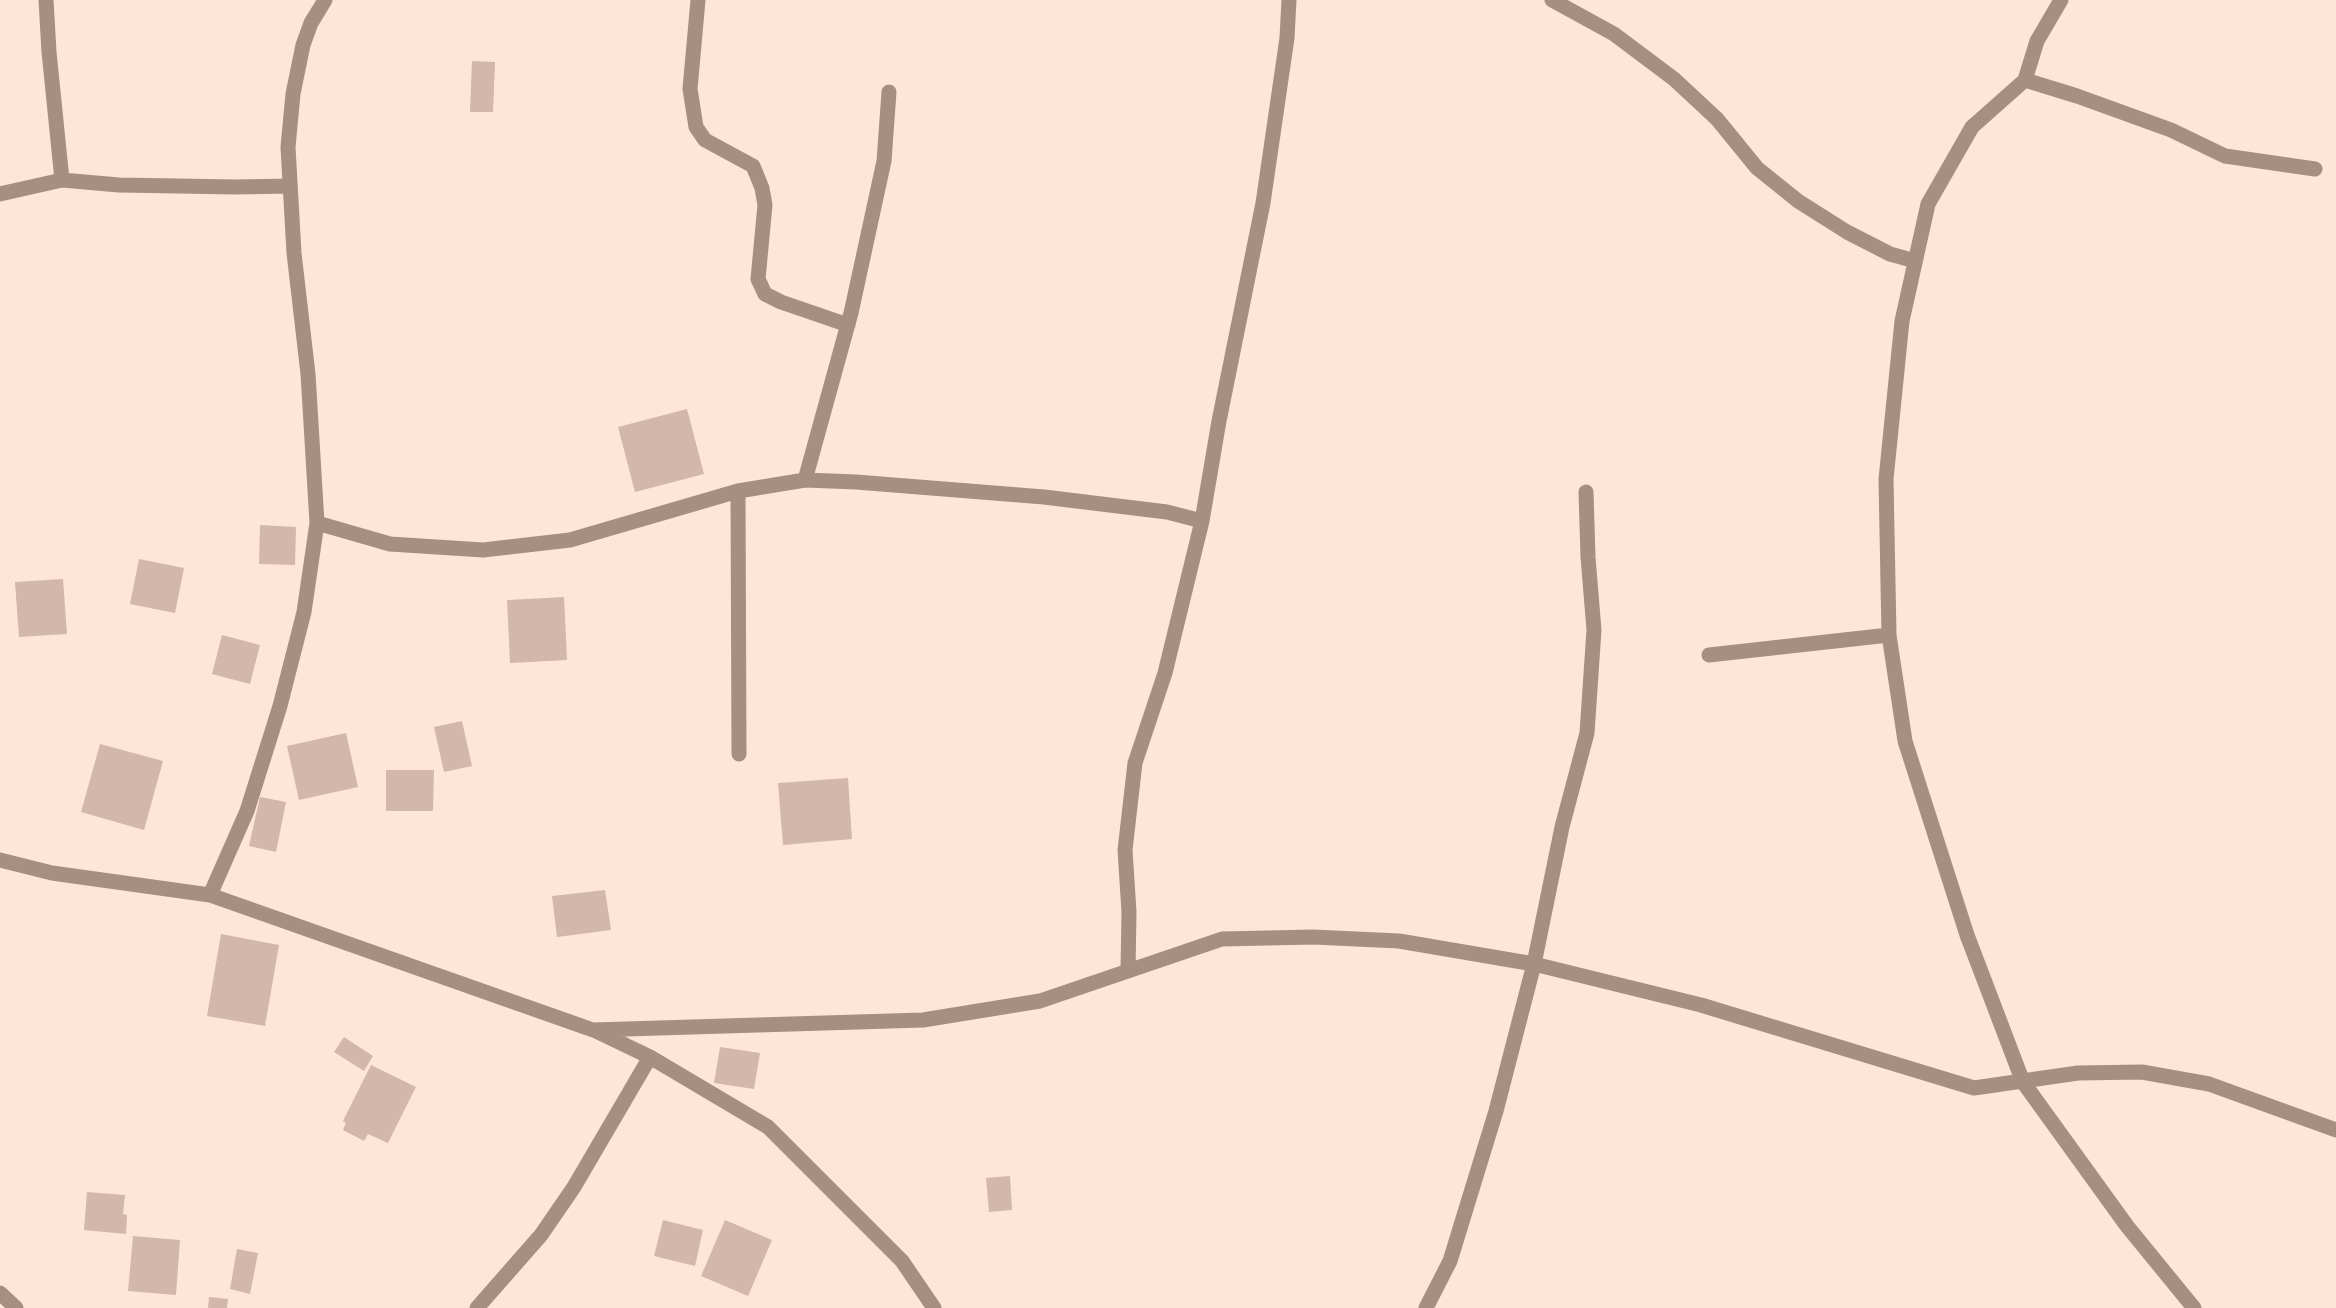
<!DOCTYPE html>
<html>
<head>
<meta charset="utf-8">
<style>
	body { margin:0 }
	canvas { display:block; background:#fde5d8 }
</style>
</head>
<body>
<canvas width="2336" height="1308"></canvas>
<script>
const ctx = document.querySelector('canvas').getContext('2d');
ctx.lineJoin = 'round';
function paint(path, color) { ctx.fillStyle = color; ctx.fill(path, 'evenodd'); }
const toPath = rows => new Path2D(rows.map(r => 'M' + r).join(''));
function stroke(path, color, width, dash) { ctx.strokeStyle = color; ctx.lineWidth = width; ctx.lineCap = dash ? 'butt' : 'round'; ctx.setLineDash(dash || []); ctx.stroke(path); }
paint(toPath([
	[472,61,495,62,493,112,470,112],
	[687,409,704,474,635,492,618,427],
	[260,525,296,527,295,565,259,564],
	[139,559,184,568,175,613,130,604],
	[63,579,67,634,19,637,15,582],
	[564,597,567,660,510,663,507,600],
	[222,635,260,645,250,684,212,674],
	[462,721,472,766,444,772,434,727],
	[346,733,358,787,299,800,287,746],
	[100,744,163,761,144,830,81,812],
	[386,770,434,770,433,811,386,811],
	[848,778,852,839,783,845,778,783],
	[260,797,286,802,276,852,249,846],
	[605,890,611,930,557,937,552,896],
	[221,934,279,945,265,1026,207,1016],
	[344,1037,373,1056,364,1071,334,1052],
	[720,1047,760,1053,754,1089,714,1083],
	[371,1065,416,1087,388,1143,368,1134,364,1141,343,1130,346,1123,343,1121],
	[1010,1176,1012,1210,989,1212,986,1178],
	[87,1192,125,1195,123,1214,127,1215,126,1234,84,1230],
	[663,1220,703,1230,695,1266,654,1256],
	[725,1220,772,1240,748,1296,701,1276],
	[133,1236,180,1240,176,1295,128,1291],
	[237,1249,258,1253,250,1294,230,1289],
	[209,1297,228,1299,227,1308,208,1308]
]), '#d3b7a8');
stroke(toPath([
	[46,0,49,52,62,180],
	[698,0,690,89,696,127,705,140,753,166,762,188,765,205,758,279,765,294,781,302,848,325],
	[1552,0,1614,34,1674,79,1717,119,1757,168,1798,201,1847,232,1890,254,1915,261],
	[2025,80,2037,41,2061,0],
	[0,194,62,180,119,185,236,187,290,186],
	[805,480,851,313,884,161,889,92],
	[738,491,739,754],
	[317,523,390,544,483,550,570,540,738,491,805,480,856,482,1044,497,1167,512,1202,521],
	[1709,655,1889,635],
	[0,860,52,873,210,895,593,1030,923,1020,1040,1001,1222,939,1313,937,1399,941,1534,964,1701,1005,1974,1088,2078,1073,2142,1072,2209,1084,2336,1130],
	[210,895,247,811,280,706,304,612,317,523,308,374,294,253,288,147,293,94,303,45,311,23,325,0],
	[1128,970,1129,912,1125,850,1135,763,1165,673,1202,521,1219,421,1263,203,1287,38,1289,0],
	[596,1031,650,1057,768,1127,902,1261,934,1308],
	[0,1293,16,1308],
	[477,1308,541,1235,574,1187,650,1057],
	[1426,1308,1450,1261,1496,1111,1534,964,1562,827,1587,733,1594,630,1588,557,1586,492],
	[2194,1308,2127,1226,2023,1082,1967,935,1905,741,1889,635,1886,479,1902,321,1928,204,1972,127,2025,80,2077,96,2171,130,2225,156,2315,169]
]), '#a68e81', 15);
</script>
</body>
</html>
